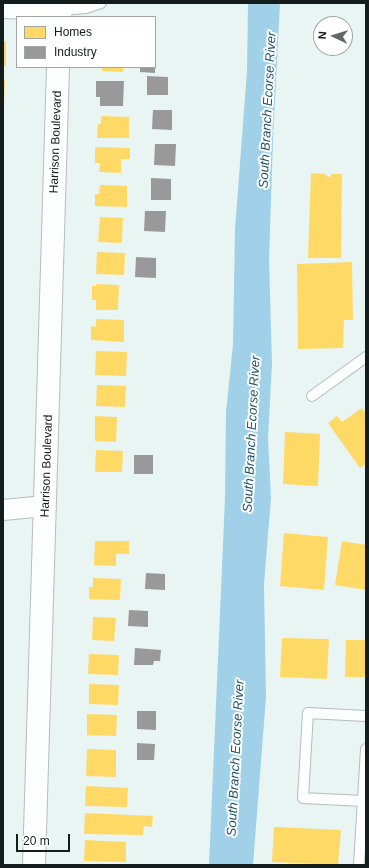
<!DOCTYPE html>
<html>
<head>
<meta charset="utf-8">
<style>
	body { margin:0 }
	#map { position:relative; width:369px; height:868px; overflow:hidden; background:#e9f5f2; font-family:Arial,sans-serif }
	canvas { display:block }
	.frame { position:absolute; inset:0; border:4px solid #151d1c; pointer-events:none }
	.legend { position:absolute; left:16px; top:16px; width:140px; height:52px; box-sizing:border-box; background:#fff; border:1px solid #a1a5a4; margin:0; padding:5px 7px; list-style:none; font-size:12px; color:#151d1c }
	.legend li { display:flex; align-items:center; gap:8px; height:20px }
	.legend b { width:20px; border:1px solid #a1a5a4 }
	.north { position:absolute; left:313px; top:16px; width:40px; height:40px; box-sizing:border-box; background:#fff; border:1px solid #a1a5a4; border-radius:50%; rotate:274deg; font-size:11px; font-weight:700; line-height:16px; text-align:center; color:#151d1c }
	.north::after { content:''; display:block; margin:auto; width:14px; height:18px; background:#5f6967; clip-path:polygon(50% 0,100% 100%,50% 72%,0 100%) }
	.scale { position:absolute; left:16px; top:834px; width:54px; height:18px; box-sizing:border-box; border:2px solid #151d1c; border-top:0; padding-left:5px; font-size:12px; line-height:14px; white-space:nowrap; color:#151d1c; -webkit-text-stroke:3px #fff; paint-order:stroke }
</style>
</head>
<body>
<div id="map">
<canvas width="369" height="868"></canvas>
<div class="frame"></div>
<ul class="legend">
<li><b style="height:11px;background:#ffd966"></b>Homes</li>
<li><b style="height:11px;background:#999"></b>Industry</li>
</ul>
<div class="north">N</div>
<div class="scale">20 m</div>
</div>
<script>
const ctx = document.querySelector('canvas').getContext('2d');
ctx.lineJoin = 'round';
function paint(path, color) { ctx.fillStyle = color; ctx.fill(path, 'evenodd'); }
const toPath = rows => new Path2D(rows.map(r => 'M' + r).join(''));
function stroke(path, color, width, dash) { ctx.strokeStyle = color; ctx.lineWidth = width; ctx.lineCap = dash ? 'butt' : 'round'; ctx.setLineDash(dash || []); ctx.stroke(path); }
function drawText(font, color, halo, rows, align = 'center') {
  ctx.font = font + ' Arial,sans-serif'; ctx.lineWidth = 4; ctx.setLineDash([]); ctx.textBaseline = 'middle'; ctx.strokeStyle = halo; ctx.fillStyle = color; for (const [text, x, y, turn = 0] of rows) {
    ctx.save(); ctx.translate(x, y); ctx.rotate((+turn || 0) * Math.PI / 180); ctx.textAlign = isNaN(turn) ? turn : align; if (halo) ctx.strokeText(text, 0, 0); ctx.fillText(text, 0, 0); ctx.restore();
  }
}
paint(toPath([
	[248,3,280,3,273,140,269,259,272,364,268,438,271,498,264,584,266,697,253,865,209,865,225,498,226,412,233,344,235,229,247,71]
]), '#a0d1e8');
paint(toPath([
	[3,41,6,41,6,66,3,66],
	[102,67,124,67,123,72,102,71],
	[3,79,5,79,4,104,3,104],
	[101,116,129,117,129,138,97,138,98,124,101,124],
	[95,147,130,148,130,159,121,159,121,173,99,172,100,163,95,163],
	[311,173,326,174,326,176,331,177,331,174,342,174,341,258,308,258],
	[100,185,127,186,127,207,95,206,95,194,99,194],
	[100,217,123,218,122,243,98,242],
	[97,252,125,253,124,275,96,274],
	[352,262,353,320,344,320,343,348,298,349,297,264],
	[96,284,119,285,118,310,96,310,96,300,92,300,92,286,96,286],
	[96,319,124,320,124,342,91,340,91,326,96,327],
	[96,351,127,352,126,376,95,375],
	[97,385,126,386,125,407,96,406],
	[362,408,366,414,366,464,360,468,328,423,337,416,342,422],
	[95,416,117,417,116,442,95,441],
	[285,432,320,434,318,486,283,484],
	[96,450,123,451,122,472,95,472],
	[284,533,328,537,324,590,280,586],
	[95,541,129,541,129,554,116,554,116,566,94,565],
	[342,541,366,545,366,590,335,585],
	[93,578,121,579,120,600,89,599,89,587,93,587],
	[93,617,116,618,114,641,92,640],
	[282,638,329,639,327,679,280,677],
	[346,640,366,640,366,677,345,677],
	[89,654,119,655,118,675,88,674],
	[89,684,119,685,118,705,89,704],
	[87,714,117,715,116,736,87,735],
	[87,749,116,750,116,777,86,776],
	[86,786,128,788,127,807,85,806],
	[85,813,153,816,152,827,144,826,143,835,84,834],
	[274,827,341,830,338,865,272,862],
	[85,840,126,842,126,862,84,861]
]), '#ffd966');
paint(toPath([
	[140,67,155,67,155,73,140,72],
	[147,76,168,77,168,95,147,95],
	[96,81,124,81,123,106,100,106,100,97,96,97],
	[153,110,172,110,172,130,152,129],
	[155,144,176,144,175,166,154,165],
	[151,178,171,179,171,200,151,200],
	[145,211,166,211,165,232,144,231],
	[136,257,156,258,156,278,135,277],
	[134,455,153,455,153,474,134,474],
	[146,573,165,574,165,590,145,589],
	[129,610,148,611,148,627,128,626],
	[135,648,161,650,160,661,154,661,153,665,134,665],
	[137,711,156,711,156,730,137,729],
	[137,743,155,744,154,760,137,760]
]), '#999');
const service = toPath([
	[61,10,86,8,101,3],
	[312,396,366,357],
	[363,801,303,798,308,713,366,716],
	[359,865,366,749]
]);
const minor = toPath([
	[3,8,61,10],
	[3,510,45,506]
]);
const tertiary = toPath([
	[60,17,62,3],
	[34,865,58,67]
]);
stroke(service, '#b4bebc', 12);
stroke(minor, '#b4bebc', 22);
stroke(tertiary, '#b4bebc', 24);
stroke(service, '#fcfefd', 10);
stroke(minor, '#fcfefd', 20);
stroke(tertiary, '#fcfefd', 22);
drawText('12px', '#151d1c', '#fff', [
	["Harrison Boulevard",56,142,-88],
	["Harrison Boulevard",47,466,-88]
]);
drawText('italic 13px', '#21546c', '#fff', [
	["South Branch Ecorse River",268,110,-87],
	["South Branch Ecorse River",252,434,-87],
	["South Branch Ecorse River",236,758,-87]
]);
</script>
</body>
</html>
